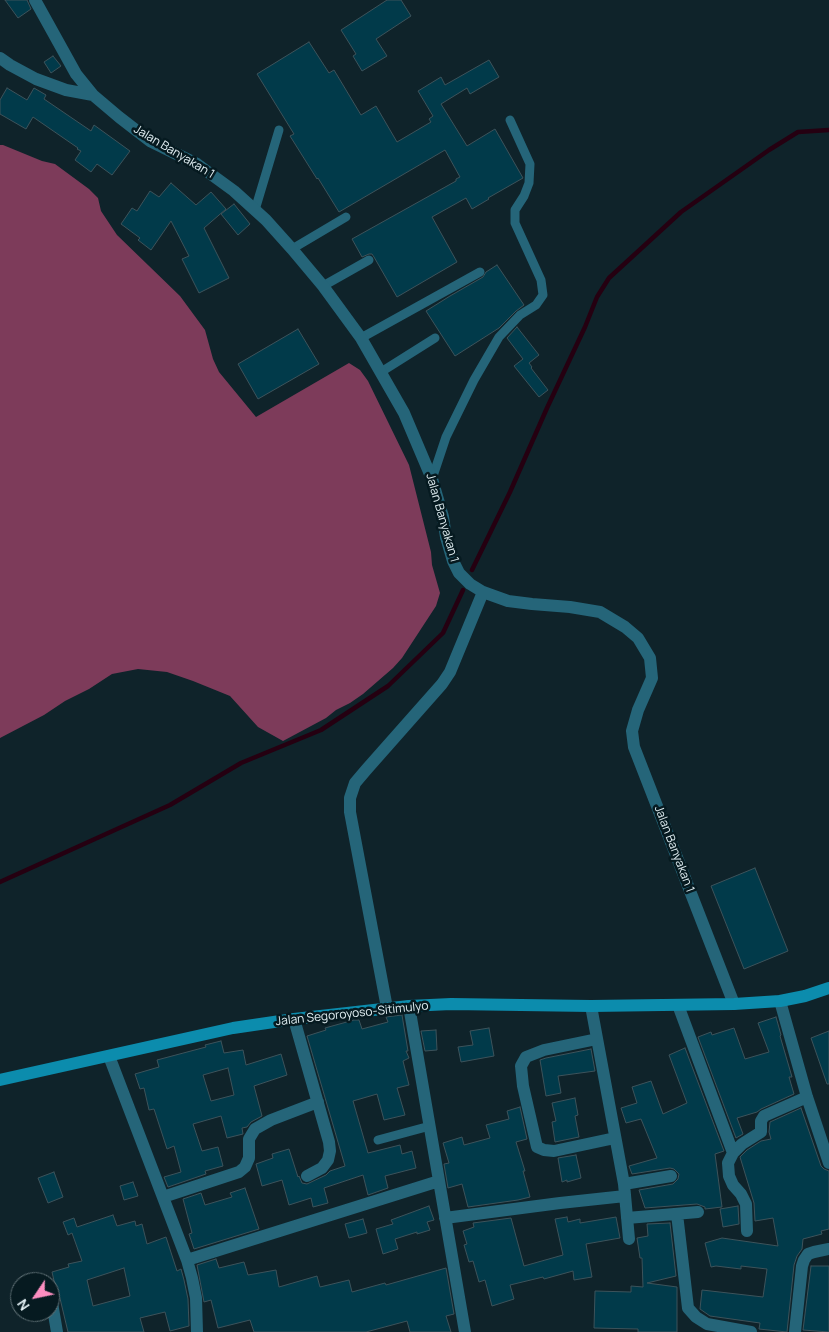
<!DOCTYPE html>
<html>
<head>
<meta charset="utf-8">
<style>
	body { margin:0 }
	#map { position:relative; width:829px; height:1332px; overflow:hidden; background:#0f232a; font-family:Manrope,sans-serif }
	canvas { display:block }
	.north { position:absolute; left:10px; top:1272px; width:50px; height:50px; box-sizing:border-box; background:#061a20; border:1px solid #5e6f74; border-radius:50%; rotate:236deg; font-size:14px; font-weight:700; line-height:20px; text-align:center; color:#e1eef2 }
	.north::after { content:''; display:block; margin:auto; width:18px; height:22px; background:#fd8ec0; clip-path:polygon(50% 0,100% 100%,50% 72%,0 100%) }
</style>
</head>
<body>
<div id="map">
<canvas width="829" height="1332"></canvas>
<div class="north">N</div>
</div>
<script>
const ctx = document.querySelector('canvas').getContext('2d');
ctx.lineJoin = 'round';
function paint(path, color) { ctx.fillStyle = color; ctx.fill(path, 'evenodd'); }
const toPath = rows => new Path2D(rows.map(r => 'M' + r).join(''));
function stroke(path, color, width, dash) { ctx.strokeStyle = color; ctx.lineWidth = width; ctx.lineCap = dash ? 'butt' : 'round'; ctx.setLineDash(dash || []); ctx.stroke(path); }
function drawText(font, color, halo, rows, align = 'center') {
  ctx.font = font + ' Manrope,sans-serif'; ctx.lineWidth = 5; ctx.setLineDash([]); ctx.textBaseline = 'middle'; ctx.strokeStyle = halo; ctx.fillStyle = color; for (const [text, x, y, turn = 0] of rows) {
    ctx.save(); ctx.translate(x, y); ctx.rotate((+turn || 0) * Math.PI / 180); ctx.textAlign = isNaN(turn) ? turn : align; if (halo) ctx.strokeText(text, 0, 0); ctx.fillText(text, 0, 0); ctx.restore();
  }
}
paint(toPath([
	[0,145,3,145,42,161,55,164,89,189,98,198,101,211,117,235,180,296,205,330,213,359,219,372,256,417,349,363,360,370,368,381,409,465,431,552,432,565,440,593,436,606,402,658,393,668,363,694,350,703,336,710,326,718,283,741,258,727,230,696,193,681,167,672,138,669,112,674,89,689,65,701,44,715,0,738]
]), '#7d3b5a');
stroke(toPath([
	[472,570,510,492,547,408,585,327,597,297,609,278,681,212,769,150,798,132,829,130],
	[0,882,170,805,241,763,321,730,388,686,443,633,463,590]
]), '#250011', 4.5);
const building = toPath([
	[5,0,27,0,31,9,18,18,5,0],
	[387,0,401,0,411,16,376,39,387,56,362,71,353,56,356,54,341,30,387,0],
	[309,42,329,73,334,70,361,115,376,106,397,142,431,122,429,119,433,116,418,91,441,77,445,85,489,60,499,77,470,94,467,88,441,104,467,146,495,129,523,178,488,198,489,199,472,209,466,198,432,217,457,262,397,297,374,257,372,254,369,254,362,257,352,239,456,181,456,179,460,177,445,150,339,212,318,178,317,179,290,136,294,134,257,74,309,42],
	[53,56,61,66,51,73,44,62,53,56],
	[7,88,27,100,34,88,46,95,44,99,91,131,94,125,130,151,112,175,97,164,91,172,75,160,81,151,77,149,78,148,33,117,26,129,0,114,0,100,7,88],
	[171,183,196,205,211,192,226,209,204,228,229,278,199,293,182,259,189,256,171,221,151,250,138,240,140,238,121,224,132,208,137,211,150,191,159,197,171,183],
	[234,204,250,224,238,235,221,214,234,204],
	[497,265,524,305,516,311,499,328,455,356,426,311,450,296,483,277,486,272,497,265],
	[517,327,539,355,529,363,532,367,531,368,548,390,539,397,514,366,523,359,507,338,517,327],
	[298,329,319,364,258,399,238,364,298,329],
	[755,868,788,951,744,969,711,886,755,868],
	[402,1015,408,1051,406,1051,409,1058,403,1061,409,1085,397,1088,405,1115,384,1120,377,1094,353,1101,368,1153,400,1145,402,1154,412,1151,416,1168,385,1176,388,1188,368,1195,363,1175,324,1188,328,1203,313,1207,311,1198,289,1205,282,1180,262,1186,256,1164,273,1158,272,1154,289,1149,298,1177,299,1176,302,1183,307,1184,326,1175,330,1171,345,1166,307,1036,326,1030,325,1028,354,1020,359,1020,362,1029,388,1022,386,1017,402,1015],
	[776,1017,781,1035,780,1036,792,1077,789,1077,794,1094,761,1109,757,1112,737,1118,743,1134,736,1138,698,1037,711,1032,712,1035,734,1028,745,1059,769,1052,758,1023,776,1017],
	[489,1028,494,1056,461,1062,458,1047,473,1045,470,1031,489,1028],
	[436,1030,437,1050,425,1051,421,1031,436,1030],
	[829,1031,829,1084,827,1084,811,1038,829,1031],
	[221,1041,224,1053,243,1050,246,1065,281,1054,287,1075,254,1086,262,1116,251,1122,247,1127,242,1128,243,1134,227,1138,221,1116,193,1124,202,1151,218,1147,223,1166,205,1171,206,1174,168,1187,164,1177,181,1172,174,1146,167,1149,154,1109,149,1110,144,1088,140,1089,135,1074,159,1067,157,1060,206,1047,205,1045,221,1041],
	[228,1068,234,1095,211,1101,203,1075,228,1068],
	[685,1048,724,1151,715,1154,722,1207,705,1209,705,1207,697,1204,645,1208,639,1190,673,1184,678,1179,679,1174,674,1169,670,1168,632,1174,629,1166,657,1158,641,1119,626,1123,621,1108,637,1103,632,1087,651,1081,663,1114,687,1103,669,1055,685,1048],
	[591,1049,595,1071,558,1076,561,1093,546,1096,540,1060,546,1058,591,1049],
	[575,1098,578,1115,575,1116,579,1137,555,1142,552,1122,556,1121,552,1103,575,1098],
	[520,1107,527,1139,516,1142,525,1171,523,1171,530,1197,518,1200,468,1207,462,1184,448,1188,444,1164,449,1163,443,1143,462,1137,464,1145,490,1138,486,1125,509,1119,507,1111,520,1107],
	[801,1108,821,1166,824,1169,829,1171,829,1229,821,1231,822,1234,803,1239,802,1249,797,1256,794,1265,787,1332,759,1329,760,1323,710,1316,700,1309,702,1290,763,1297,767,1269,741,1266,741,1269,716,1266,711,1267,705,1243,722,1238,778,1246,773,1218,755,1221,754,1203,740,1157,747,1150,761,1141,771,1139,769,1132,770,1122,801,1108],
	[576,1155,581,1178,567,1182,567,1180,562,1182,558,1158,576,1155],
	[54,1172,63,1197,48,1203,38,1178,54,1172],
	[133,1182,138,1196,124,1200,120,1186,133,1182],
	[245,1188,259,1229,194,1249,189,1234,192,1233,183,1199,201,1193,205,1205,232,1197,230,1193,245,1188],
	[429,1206,434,1220,427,1222,430,1230,417,1234,417,1232,395,1239,398,1249,383,1254,376,1229,393,1224,391,1220,429,1206],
	[738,1206,739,1224,723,1227,720,1209,738,1206],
	[113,1215,117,1226,135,1221,136,1226,142,1224,147,1244,166,1237,177,1271,181,1269,184,1280,188,1299,189,1326,170,1331,165,1312,140,1318,144,1332,68,1332,58,1290,55,1285,52,1272,69,1267,68,1264,82,1261,72,1233,68,1235,63,1222,74,1218,77,1227,113,1215],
	[124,1268,130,1296,93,1306,87,1280,124,1268],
	[567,1217,568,1222,580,1219,580,1223,616,1217,620,1238,586,1244,592,1277,574,1280,573,1271,544,1279,543,1277,510,1285,514,1299,492,1306,485,1280,479,1282,473,1261,469,1262,464,1245,467,1244,463,1231,474,1227,473,1223,511,1218,524,1266,563,1255,555,1219,567,1217],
	[363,1219,367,1233,349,1238,345,1224,363,1219],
	[670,1223,676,1276,647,1283,677,1287,677,1332,638,1332,638,1329,594,1328,595,1291,631,1292,631,1286,643,1287,642,1258,640,1258,637,1238,648,1236,647,1224,670,1223],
	[216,1259,219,1268,244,1262,248,1275,276,1270,279,1287,317,1276,320,1287,349,1280,352,1292,385,1283,386,1285,446,1268,454,1314,446,1316,451,1332,410,1332,407,1321,366,1332,254,1332,250,1320,218,1328,211,1300,204,1302,197,1265,216,1259],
	[811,1266,829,1266,829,1332,803,1330,811,1266]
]);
paint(building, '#013a4a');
stroke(building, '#3d535b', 1);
stroke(toPath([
	[255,210,279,130],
	[292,249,346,217],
	[323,286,369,260],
	[361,338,480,272],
	[381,372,435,338],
	[432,479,446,437,474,380,499,337,520,315,536,305,543,295,541,280,515,223,515,210,524,196,529,183,530,164,510,120],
	[378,1140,430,1126]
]), '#256579', 9);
stroke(toPath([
	[35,0,76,74,93,95,119,117,150,141,197,164,234,191,266,220,292,249,323,286,361,338,404,413,432,479,443,517,446,537,453,561,459,573,470,584,483,592,508,601,532,604,570,607,600,612,625,627,638,638,650,658,652,678,638,710,632,731,634,747,734,1004],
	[0,58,10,65,36,79,66,90,93,95],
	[780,1001,807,1097,829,1163],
	[678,1005,733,1153],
	[409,1006,465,1332],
	[591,1006,624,1184,629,1239],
	[387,1008,350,812,350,798,355,783,366,770,442,684,450,672,483,592],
	[294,1019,329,1142,330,1151,328,1160,322,1168,307,1176],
	[597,1039,544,1050,526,1057,521,1066,523,1086,537,1147,544,1150,554,1151,615,1138],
	[109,1056,187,1260,192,1278,196,1298,197,1332],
	[624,1184,671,1176],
	[163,1197,239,1172,245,1167,249,1158,249,1139,255,1129,271,1120,318,1102],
	[677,1214,688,1308,696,1317,707,1324,751,1332],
	[445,1218,560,1203,625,1196],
	[627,1218,698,1212],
	[747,1231,746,1204,741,1194,733,1185,729,1176,728,1163,733,1153,742,1144,761,1132,761,1121,764,1116,807,1097],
	[187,1260,439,1181],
	[50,1291,57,1332],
	[795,1332,802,1266,804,1260,808,1254,814,1252,829,1249]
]), '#256579', 12);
stroke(toPath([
	[0,1080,233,1028,294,1019,409,1006,451,1004,591,1006,734,1004,780,1001,805,996,829,988]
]), '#0c8cad', 12);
drawText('12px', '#e1eef2', '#061a20', [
	["Jalan Banyakan 1",174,152,31],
	["Jalan Banyakan 1",442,518,74],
	["Jalan Banyakan 1",674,849,69],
	["Jalan Segoroyoso-Sitimulyo",352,1014,-6]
]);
</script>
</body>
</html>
